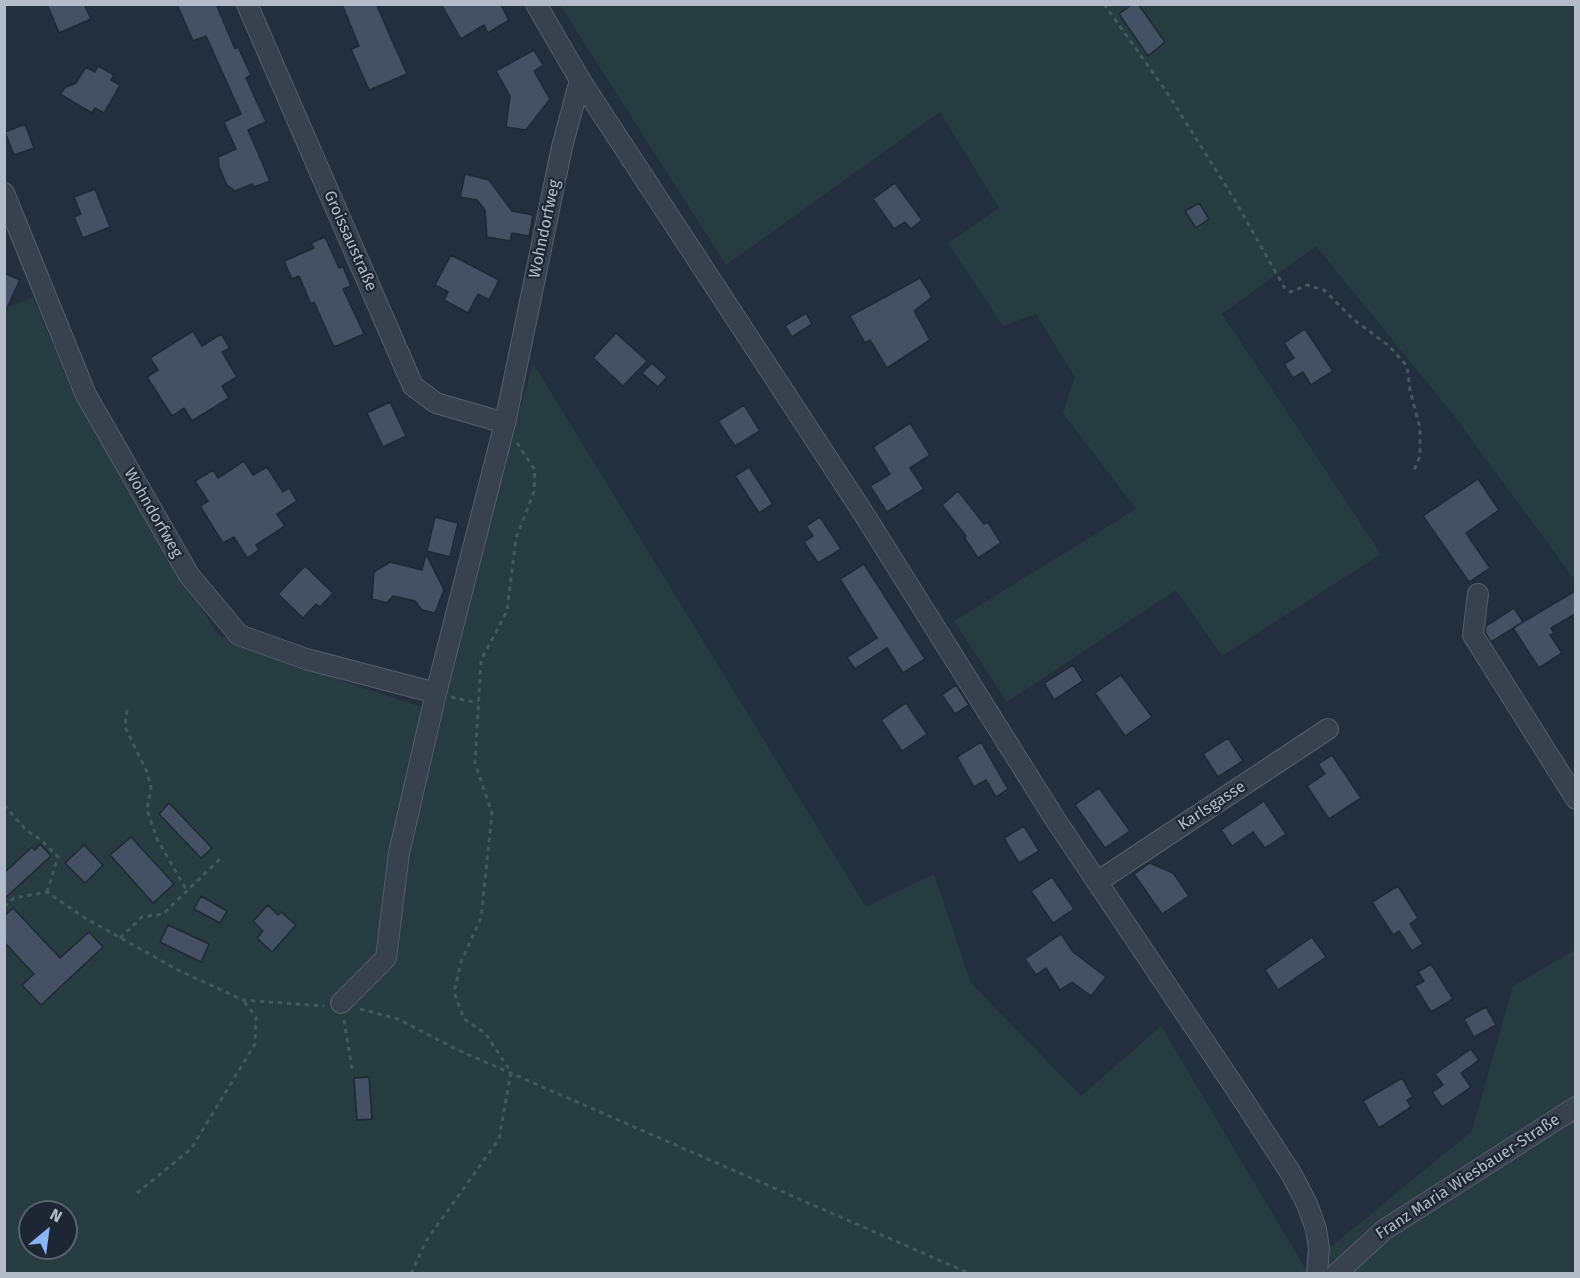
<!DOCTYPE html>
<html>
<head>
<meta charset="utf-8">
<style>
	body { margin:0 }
	#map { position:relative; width:1580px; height:1278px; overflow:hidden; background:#242f3e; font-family:"Fira Sans",sans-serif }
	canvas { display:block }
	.frame { position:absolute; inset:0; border:6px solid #b4bcc9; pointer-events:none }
	.north { position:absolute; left:18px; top:1200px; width:60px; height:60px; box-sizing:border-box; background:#1d2633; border:2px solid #59626f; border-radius:50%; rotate:29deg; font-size:16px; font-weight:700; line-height:24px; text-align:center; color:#b4bcc9 }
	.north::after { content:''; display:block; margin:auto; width:21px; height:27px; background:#8ab4f8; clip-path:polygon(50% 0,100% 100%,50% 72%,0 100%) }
</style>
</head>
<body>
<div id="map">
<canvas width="1580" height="1278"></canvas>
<div class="frame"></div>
<div class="north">N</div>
</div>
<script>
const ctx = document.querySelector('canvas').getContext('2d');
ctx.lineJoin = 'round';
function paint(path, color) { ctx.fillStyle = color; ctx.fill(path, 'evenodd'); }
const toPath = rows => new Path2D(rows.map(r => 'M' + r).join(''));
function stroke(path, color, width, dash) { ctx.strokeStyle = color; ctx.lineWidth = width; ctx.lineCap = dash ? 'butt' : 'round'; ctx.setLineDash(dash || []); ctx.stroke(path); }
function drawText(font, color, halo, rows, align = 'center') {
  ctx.font = font + ' "Fira Sans",sans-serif'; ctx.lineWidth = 4.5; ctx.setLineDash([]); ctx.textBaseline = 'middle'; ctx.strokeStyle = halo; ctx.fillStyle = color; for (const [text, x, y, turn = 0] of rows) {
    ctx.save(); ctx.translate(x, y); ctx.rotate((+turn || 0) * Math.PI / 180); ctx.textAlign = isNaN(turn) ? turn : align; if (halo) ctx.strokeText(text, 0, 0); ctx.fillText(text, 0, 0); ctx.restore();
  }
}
paint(toPath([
	[560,5,1575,5,1575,580,1452,413,1316,246,1222,314,1381,554,1222,656,1176,590,1007,702,954,621,1136,509,1063,413,1075,377,1036,314,1003,326,948,243,999,208,940,112,726,265],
	[33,297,69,384,119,472,218,635,315,672,434,711,533,363,866,907,934,874,971,983,1081,1096,1161,1026,1305,1268,1472,1131,1513,986,1575,950,1575,1273,5,1274,4,309],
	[30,1212,66,1212,66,1248,30,1248]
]), '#263c3f');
const building = toPath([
	[47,4,84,4,91,19,59,33,47,4],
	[177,4,216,4,235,49,238,47,251,75,246,78,266,122,248,130,270,181,254,187,252,184,235,191,227,185,219,167,218,157,236,149,224,122,241,114,206,36,193,41,177,4],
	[342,4,376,4,407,74,369,90,351,49,359,46,342,4],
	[441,4,500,4,509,20,488,33,484,25,461,39,441,4],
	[1133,4,1138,4,1165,42,1148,56,1119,14,1133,4],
	[534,50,543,65,534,71,550,99,526,130,506,127,510,96,496,71,534,50],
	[98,66,114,75,111,80,120,85,104,113,95,108,92,113,60,94,66,87,76,83,86,67,95,72,98,66],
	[25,124,34,148,14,155,5,132,25,124],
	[465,174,489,180,512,211,533,215,529,236,512,233,510,241,487,237,485,210,477,200,460,197,465,174],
	[895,183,922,220,911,229,905,222,894,229,873,199,895,183],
	[95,189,110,227,83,238,74,217,81,214,74,197,95,189],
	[1199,203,1209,219,1196,228,1185,211,1199,203],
	[325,237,339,268,343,267,351,286,343,289,364,334,334,347,314,302,311,304,299,276,292,279,284,261,314,248,311,243,325,237],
	[451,255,499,280,489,300,478,294,468,313,444,300,448,292,435,285,451,255],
	[4,273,20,280,4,314,4,273],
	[920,278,932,297,914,311,930,340,887,368,870,340,865,343,850,316,920,278],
	[806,313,812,324,792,337,785,326,806,313],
	[1305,329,1333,371,1311,385,1303,372,1293,378,1284,364,1294,358,1284,343,1305,329],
	[193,331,202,346,221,334,230,348,222,352,237,377,222,386,229,398,192,421,184,408,172,416,147,377,158,370,150,358,193,331],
	[616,333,647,361,623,386,593,358,616,333],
	[652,363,667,377,658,387,642,373,652,363],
	[390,402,406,436,383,447,367,413,390,402],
	[744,405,760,431,735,446,718,421,744,405],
	[910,423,930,455,910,468,924,489,887,512,870,486,890,474,873,447,910,423],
	[244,461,253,475,267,467,283,492,289,488,297,501,277,514,285,526,256,545,259,550,247,558,234,537,223,543,200,506,208,501,195,481,213,470,218,478,244,461],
	[749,467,773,504,759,513,735,476,749,467],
	[1478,479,1499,510,1466,533,1490,568,1469,582,1423,516,1478,479],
	[958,491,984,524,988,522,1001,543,978,558,964,537,966,536,942,505,958,491],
	[435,517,458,523,450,557,427,551,435,517],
	[820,517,841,549,818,563,804,542,813,536,806,526,820,517],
	[426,554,444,590,435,613,422,610,415,601,393,596,387,603,372,599,374,572,390,562,422,570,426,554],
	[864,564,925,659,903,673,887,648,855,669,847,657,877,638,840,579,864,564],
	[305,566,333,593,320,607,316,604,303,618,278,594,305,566],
	[1575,591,1575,614,1551,628,1554,633,1550,635,1562,653,1539,668,1513,628,1575,591],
	[1514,608,1523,622,1491,642,1485,632,1486,626,1514,608],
	[1073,665,1083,681,1054,700,1044,683,1073,665],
	[1121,675,1152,717,1125,736,1095,693,1121,675],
	[956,685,969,705,955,714,942,695,956,685],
	[906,703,927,734,902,751,881,720,906,703],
	[1228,738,1243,761,1218,777,1203,754,1228,738],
	[981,742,1008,789,996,797,986,780,974,787,957,757,981,742],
	[1332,755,1361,798,1329,819,1307,786,1325,774,1318,764,1332,755],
	[1099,788,1130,831,1105,848,1075,805,1099,788],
	[1264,801,1286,834,1265,848,1253,832,1232,846,1221,830,1264,801],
	[169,803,212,848,201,858,159,814,169,803],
	[1024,826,1039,851,1019,863,1004,838,1024,826],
	[131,837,174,884,153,903,110,855,131,837],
	[40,844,51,856,4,899,4,873,32,847,35,850,40,844],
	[84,845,103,865,85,883,65,863,84,845],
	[1150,863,1173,873,1189,896,1162,914,1134,874,1150,863],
	[1052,877,1074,909,1053,923,1031,891,1052,877],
	[1398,886,1418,918,1410,924,1423,944,1412,951,1399,931,1393,935,1372,902,1398,886],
	[201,896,227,911,220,923,194,909,201,896],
	[268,905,278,915,281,912,296,925,272,952,257,938,263,931,253,921,268,905],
	[13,908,60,958,89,932,103,947,41,1005,22,985,34,974,4,942,4,916,13,908],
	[168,925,209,944,201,962,160,942,168,925],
	[1061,934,1073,952,1106,977,1091,996,1072,982,1060,990,1046,968,1036,975,1025,959,1061,934],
	[1312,937,1326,957,1278,990,1265,970,1312,937],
	[1431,964,1453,999,1431,1012,1415,986,1424,981,1418,972,1431,964],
	[1486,1007,1496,1025,1474,1037,1464,1019,1486,1007],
	[1471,1049,1479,1060,1461,1073,1471,1087,1442,1107,1432,1092,1443,1085,1435,1074,1471,1049],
	[369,1077,372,1119,357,1120,354,1078,369,1077],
	[1402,1078,1413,1097,1407,1100,1411,1107,1379,1128,1363,1101,1402,1078]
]);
paint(building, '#455162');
stroke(building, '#1f2835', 1.5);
const minor = toPath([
	[247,4,413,386,436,403,505,423],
	[536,4,580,80,862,511,1055,819,1238,1092,1292,1175,1307,1204,1316,1229,1319,1248,1317,1274],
	[4,193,86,395,189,575,239,635,306,659,436,693,505,423,562,147,580,80],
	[1478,594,1473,635,1576,799],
	[1097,882,1328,729],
	[341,1003,386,958,399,853,436,693],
	[1336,1274,1384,1230,1576,1107]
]);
stroke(minor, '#565f6c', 22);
stroke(toPath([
	[1104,4,1166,91,1233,197,1284,287,1291,292,1307,285,1324,290,1353,319,1389,346,1407,366,1410,390,1420,428,1420,456,1413,473],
	[451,697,478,703],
	[127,710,125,727,147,772,151,788,147,810,157,839,187,891],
	[4,805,26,830,40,839,58,857,47,892],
	[4,907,14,898,47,892,85,918,178,970,243,1000,324,1006],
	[120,938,142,917,163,914,223,856],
	[360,1009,398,1019,458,1050,971,1274],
	[344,1020,352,1069],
	[137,1193,191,1149,255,1044,256,1017,243,1000],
	[411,1274,426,1241,499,1139,511,1072,485,1033,464,1019,454,992,461,962,481,918,492,813,475,763,481,660,507,611,516,538,534,492,535,470,517,443]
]), '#44595c', 3, [4.5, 4.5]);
stroke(minor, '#38414e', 20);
drawText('16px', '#b4bcc9', '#1d2633', [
	["Wohndorfweg",545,229,-78],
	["Groissaustraße",350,241,66],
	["Wohndorfweg",153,513,60],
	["Karlsgasse",1212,806,-33],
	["Franz Maria Wiesbauer-Straße",1468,1177,-33]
]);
</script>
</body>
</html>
